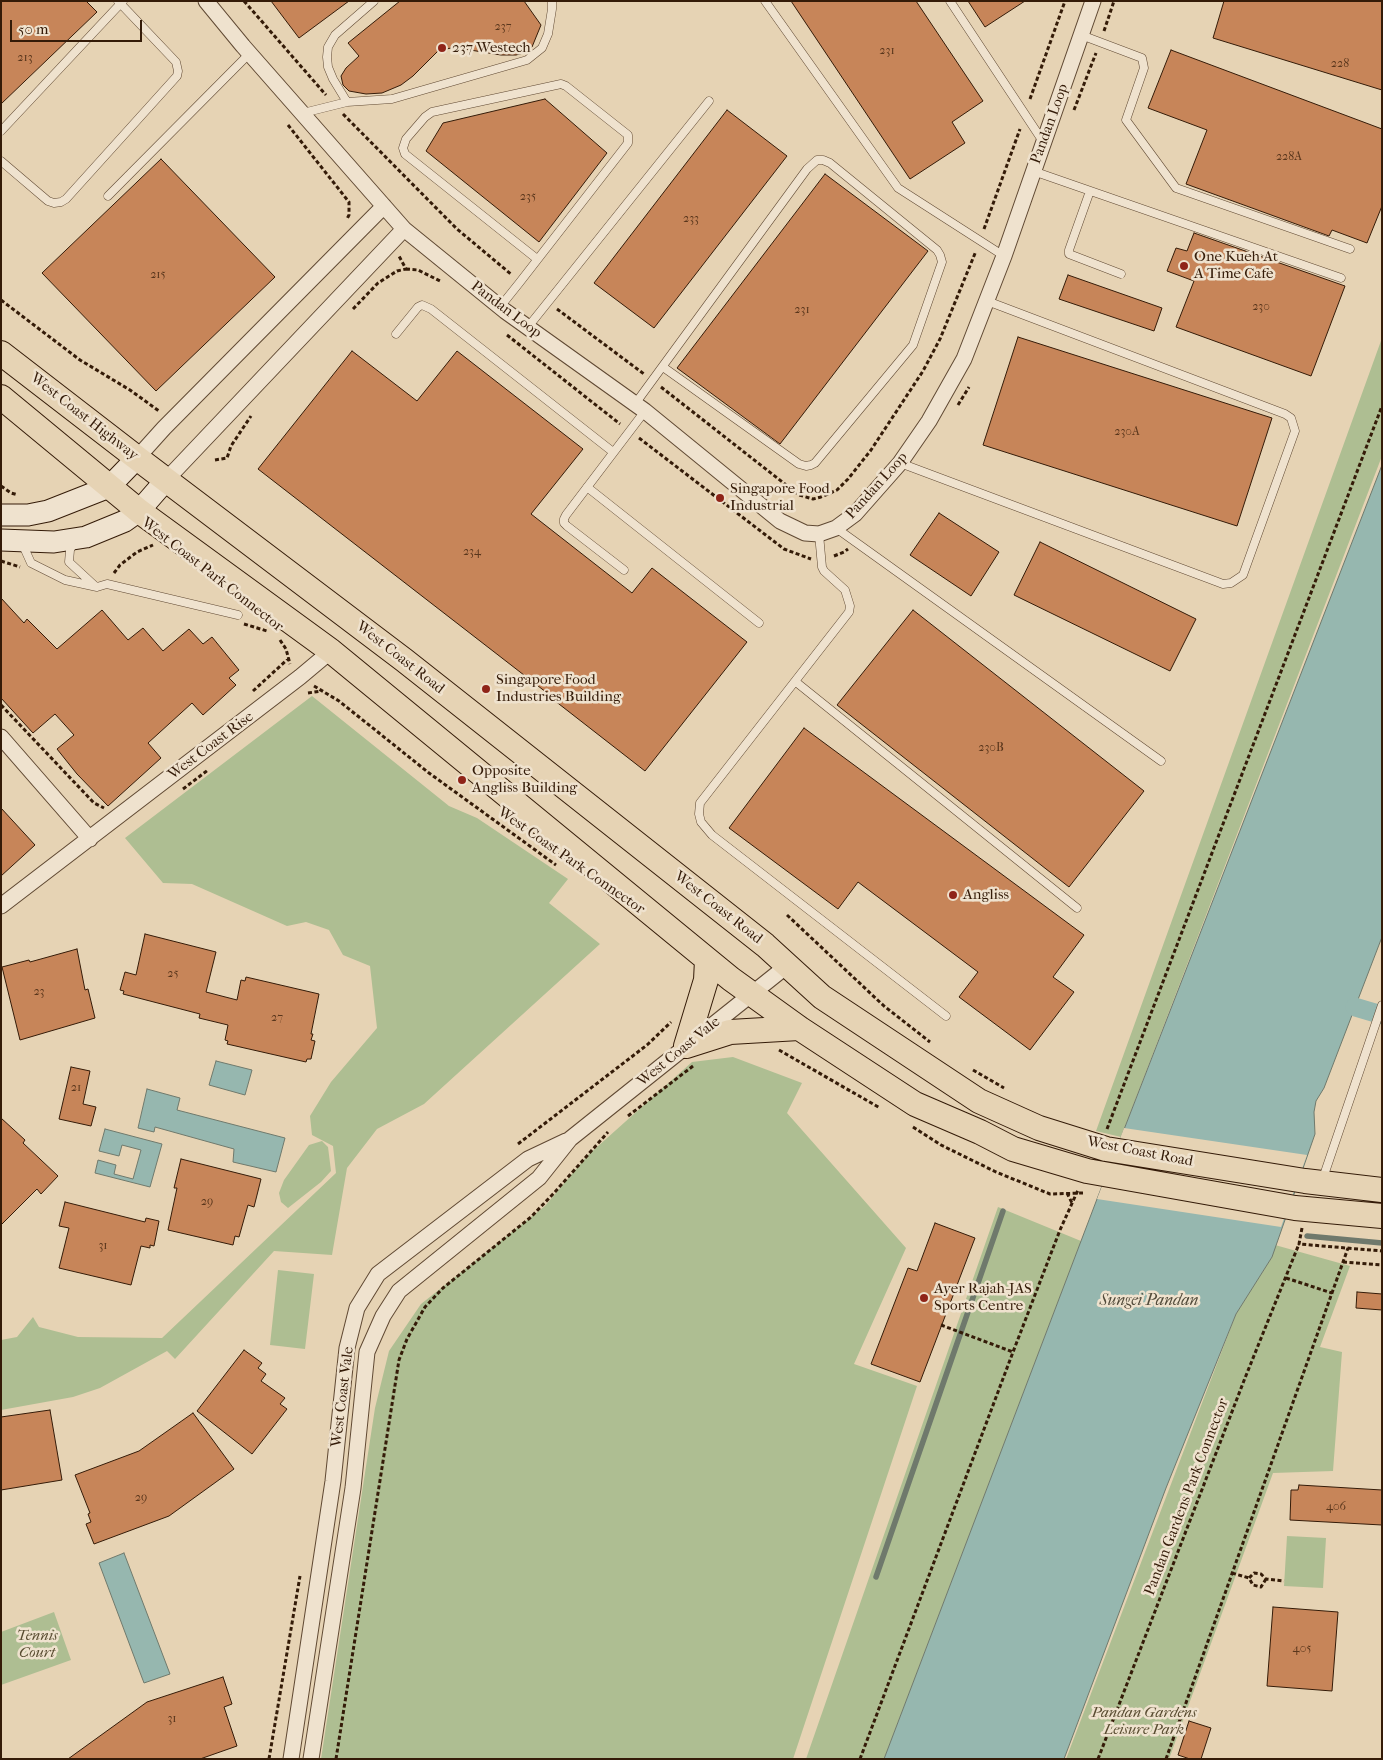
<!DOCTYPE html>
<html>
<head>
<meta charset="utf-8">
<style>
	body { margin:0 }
	#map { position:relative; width:1383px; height:1760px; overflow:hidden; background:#e6d3b4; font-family:"IM FELL French Canon",serif }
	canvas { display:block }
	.frame { position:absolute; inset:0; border:2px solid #341b08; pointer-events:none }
	.scale { position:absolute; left:10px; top:20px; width:132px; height:22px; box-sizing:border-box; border:2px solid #341b08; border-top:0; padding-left:6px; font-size:15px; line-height:18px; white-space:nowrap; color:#341b08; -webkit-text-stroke:4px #efe2ce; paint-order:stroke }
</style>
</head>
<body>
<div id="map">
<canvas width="1383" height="1760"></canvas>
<div class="frame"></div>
<div class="scale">50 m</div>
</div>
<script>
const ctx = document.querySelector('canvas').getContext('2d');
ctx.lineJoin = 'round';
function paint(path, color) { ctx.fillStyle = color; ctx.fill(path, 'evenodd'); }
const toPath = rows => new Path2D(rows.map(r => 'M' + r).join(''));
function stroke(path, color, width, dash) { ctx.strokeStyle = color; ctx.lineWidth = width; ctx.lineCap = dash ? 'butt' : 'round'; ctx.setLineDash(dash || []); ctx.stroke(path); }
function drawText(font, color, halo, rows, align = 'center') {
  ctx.font = font + ' "IM FELL French Canon",serif'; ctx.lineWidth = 5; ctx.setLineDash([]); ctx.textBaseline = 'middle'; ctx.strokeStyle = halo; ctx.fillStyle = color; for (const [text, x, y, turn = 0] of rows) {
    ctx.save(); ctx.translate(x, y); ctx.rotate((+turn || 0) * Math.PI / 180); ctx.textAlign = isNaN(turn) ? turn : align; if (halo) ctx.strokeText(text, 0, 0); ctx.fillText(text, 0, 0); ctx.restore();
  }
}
paint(toPath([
	[1382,338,1382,456,1121,1137,1096,1131],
	[312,696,449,806,477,818,568,879,549,903,600,944,424,1104,377,1129,347,1168,332,1255,274,1251,175,1359,167,1351,100,1388,73,1397,1,1410,1,1340,17,1337,33,1317,39,1327,78,1337,162,1338,336,1173,333,1146,312,1135,310,1116,331,1082,377,1028,370,966,343,955,329,930,306,922,287,926,192,884,163,883,125,838],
	[733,1057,802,1083,787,1113,906,1248,854,1364,917,1386,793,1759,321,1759,375,1408,389,1351,421,1304,545,1206,587,1156,692,1062],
	[322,1141,328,1147,331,1171,321,1182,288,1208,281,1202,279,1193,284,1180,309,1145],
	[998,1207,1081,1241,884,1759,806,1759],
	[1275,1245,1350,1266,1320,1347,1342,1352,1333,1471,1273,1473,1169,1759,1066,1759,1236,1314,1272,1257],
	[278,1270,314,1274,305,1349,270,1345],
	[1287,1536,1326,1538,1323,1588,1284,1586],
	[54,1612,71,1660,1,1685,1,1632]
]), '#aebe92');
const water = toPath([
	[1382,465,1382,937,1324,1088,1316,1101,1314,1112,1315,1134,1272,1257,1236,1314,1166,1488,1064,1759,884,1759,1097,1199,1382,465],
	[216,1061,252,1070,245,1095,209,1085,216,1061],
	[147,1089,180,1098,177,1110,285,1138,276,1172,233,1162,234,1149,155,1127,154,1132,138,1128,147,1089],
	[105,1129,162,1144,150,1187,95,1173,98,1160,116,1165,114,1174,133,1179,141,1150,122,1145,119,1156,99,1151,105,1129],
	[124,1553,170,1674,144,1683,99,1563,124,1553]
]);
paint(water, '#96b7af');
stroke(water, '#6f796c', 1);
paint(toPath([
	[1124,1128,1307,1155,1281,1227,1097,1199]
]), '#e6d3b4');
stroke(toPath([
	[1307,1236,1382,1243],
	[876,1577,1003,1211]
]), '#6f796c', 5.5);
stroke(toPath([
	[1355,1007,1382,1015]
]), '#96b7af', 19);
const building = toPath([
	[1,1,86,1,97,12,1,104,1,1],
	[271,1,349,1,299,38,271,1],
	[400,1,524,1,541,25,532,47,527,52,516,55,501,55,464,49,451,48,438,51,413,76,401,85,382,93,366,94,349,91,343,85,341,76,346,68,359,56,348,43,400,1],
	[791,1,916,1,983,101,952,122,965,143,910,179,791,1],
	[968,1,1025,1,985,27,968,1],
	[1224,1,1382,1,1382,90,1213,38,1224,1],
	[1171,50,1382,129,1382,206,1367,243,1332,230,1329,236,1186,184,1207,130,1148,108,1171,50],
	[545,99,607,153,539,242,426,151,443,123,545,99],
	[727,110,787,156,654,328,594,283,727,110],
	[161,159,275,277,156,391,42,273,161,159],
	[825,174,928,251,780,444,677,368,825,174],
	[1194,233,1345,286,1311,376,1176,327,1194,281,1167,271,1176,248,1187,251,1194,233],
	[1068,275,1162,308,1154,331,1059,299,1068,275],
	[1018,337,1272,418,1237,526,983,445,1018,337],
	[352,351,417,401,457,351,583,449,531,514,632,593,652,568,747,642,645,771,550,697,551,696,258,469,352,351],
	[939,513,999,552,971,596,910,555,939,513],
	[1040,542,1196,619,1170,671,1014,595,1040,542],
	[1,598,24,623,27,619,57,649,102,610,128,640,143,628,163,651,189,629,203,644,212,637,239,670,229,678,236,685,203,715,192,703,148,743,161,758,108,806,77,774,57,749,74,735,55,714,33,733,1,698,1,598],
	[913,610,1144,791,1069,887,837,705,913,610],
	[804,728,1084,935,1053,977,1074,992,1030,1050,959,997,978,972,858,882,838,909,729,828,804,728],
	[1,808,35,845,1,876,1,808],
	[145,934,216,952,206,992,237,1000,241,980,245,981,246,977,319,994,311,1034,313,1034,311,1040,315,1041,311,1059,307,1059,306,1062,227,1044,228,1041,225,1040,228,1025,199,1018,200,1014,123,994,124,991,120,990,125,972,136,975,145,934],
	[77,949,85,990,88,989,95,1018,20,1040,2,967,29,960,30,962,77,949],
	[71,1067,90,1071,83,1104,96,1107,91,1126,59,1119,71,1067],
	[1,1118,25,1140,23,1143,58,1176,41,1194,37,1189,1,1225,1,1118],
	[181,1159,261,1179,254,1207,248,1205,239,1237,235,1236,233,1245,168,1230,177,1188,174,1188,181,1159],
	[65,1202,145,1222,146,1218,159,1221,154,1246,150,1245,150,1248,141,1246,131,1285,59,1268,69,1228,59,1226,65,1202],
	[935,1223,975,1238,920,1382,871,1364,908,1268,917,1271,935,1223],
	[1357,1292,1382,1294,1382,1310,1356,1308,1357,1292],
	[244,1350,262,1363,258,1368,266,1374,261,1381,285,1398,280,1404,287,1409,252,1454,197,1411,244,1350],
	[50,1410,62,1480,1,1490,1,1417,50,1410],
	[193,1413,234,1469,169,1516,94,1544,86,1524,91,1522,88,1514,90,1513,75,1475,139,1451,193,1413],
	[1299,1485,1382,1490,1382,1525,1290,1520,1291,1490,1298,1490,1299,1485],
	[1273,1607,1338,1612,1332,1691,1267,1686,1273,1607],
	[223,1677,232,1704,224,1707,237,1746,200,1759,68,1759,147,1702,223,1677],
	[1189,1721,1211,1728,1201,1759,1190,1759,1178,1755,1189,1721]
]);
paint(building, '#c78559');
stroke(building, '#341b08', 1);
const lane = toPath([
	[765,1,898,188,1004,256],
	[950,1,1044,143],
	[1081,35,1142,58,1144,68,1126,120,1176,188,1350,249],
	[347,102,333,79,328,67,327,57,328,47,335,35,374,1],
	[303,113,347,102,392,99,527,60,542,48,548,34,552,9,552,1],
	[1,131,123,1],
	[1,161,48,201,54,203,61,202,66,199,177,76,178,71,176,62,118,1],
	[1033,171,1341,278],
	[1090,191,1069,250,1069,254,1121,274],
	[108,196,250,53],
	[500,307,520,282,628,143,628,135,566,86,561,84,432,112,425,117,406,139,403,148,405,154,537,259],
	[528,327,709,101],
	[396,334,418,307,422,305,431,309,613,452],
	[635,404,807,169,817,160,823,160,830,163,937,250,940,255,942,262,913,345,815,463,811,465,806,466,799,464,663,367],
	[900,463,1223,584,1231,583,1243,575,1295,431,1291,418,1285,414,987,301],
	[587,487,759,623],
	[836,528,1161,761],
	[819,534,822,567,824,571,845,590,850,606,849,612,700,803,699,814,701,822,712,835,946,1016],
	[74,542,70,550,69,562,95,586],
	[22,543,31,563,65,580,97,587,107,584,238,615],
	[624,570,567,526,564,523,564,519,566,515,645,411],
	[796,682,1077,908],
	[1322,1181,1382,1005]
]);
const street = toPath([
	[206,1,243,46,404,229,505,311,645,411,780,521,805,533,819,534,836,528,855,514,900,463,929,421,964,359,1004,256,1093,1],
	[137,458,164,428,384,206],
	[166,480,404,229],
	[1,737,90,839],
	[1,906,300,677,331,651],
	[291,1759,333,1481,347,1348,357,1308,378,1274,528,1159,566,1141],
	[311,1759,353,1488,367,1352,383,1316,399,1291,539,1178,570,1139,788,965]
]);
const secondary = toPath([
	[1,515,28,515,48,511,109,487,137,458],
	[1,540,54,542,86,537,125,521,139,511,166,480]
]);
const primary = toPath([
	[1,353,137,458,404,660,765,945,822,997,979,1101,1039,1128,1106,1149,1305,1181,1382,1190],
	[1,397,139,511,331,651,731,979,799,1028,915,1104,980,1132,1013,1149,1087,1171,1295,1208,1382,1216],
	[686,1046,730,1032,799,1028],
	[686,1046,706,980,707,960]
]);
stroke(lane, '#604933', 9);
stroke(street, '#604933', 17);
stroke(secondary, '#341b08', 23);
stroke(primary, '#341b08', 26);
stroke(toPath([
	[244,1,326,95],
	[1104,31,1114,1],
	[1030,99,1065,1],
	[1074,110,1096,53],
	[343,114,457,229,512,275],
	[288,125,349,202,349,215,347,219],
	[984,229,1020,129],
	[406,269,418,270,442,282],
	[1,300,80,360,130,390,159,411],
	[353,309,378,283,397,271,406,269,399,256],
	[557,309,644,374],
	[507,335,620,424],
	[661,387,799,495,813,499,821,497,837,490,848,479,871,450,923,371,940,339,976,251],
	[958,405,969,387],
	[639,438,784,549,811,559],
	[215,460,227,458,231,446,251,416],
	[1,486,11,493,18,495],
	[834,556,844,552,848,549],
	[1,561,20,567],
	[114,573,120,565,137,552,153,545],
	[244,624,267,631],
	[280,640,286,649,290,664],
	[314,686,339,701,429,773,556,865],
	[253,691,289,658],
	[308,693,321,691],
	[1,705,94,803,104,808],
	[183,789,208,770],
	[787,915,884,1006,930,1042],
	[779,1050,880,1108],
	[973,1070,1004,1088],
	[628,1116,693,1066],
	[913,1127,941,1145,996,1172,1050,1194,1083,1193],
	[1107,1129,1382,406],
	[518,1144,647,1045,671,1022],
	[1067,1193,1072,1203],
	[1302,1228,1299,1244,1382,1251],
	[1343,1262,1382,1265],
	[1286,1278,1332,1293],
	[941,1325,1013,1352],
	[1232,1573,1249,1578],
	[1266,1579,1261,1587,1253,1585,1249,1578,1254,1573,1261,1574,1266,1579,1284,1581],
	[269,1759,300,1576],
	[336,1759,399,1360,407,1339,425,1307,443,1288,531,1217,554,1193,608,1132],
	[860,1759,1013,1352,1060,1230,1078,1190],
	[1098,1759,1245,1378,1299,1244],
	[1166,1759,1348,1248]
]), '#341b08', 3, [4, 2.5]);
stroke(lane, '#efe2ce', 8);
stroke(street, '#efe2ce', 15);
stroke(secondary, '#efe2ce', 21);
stroke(primary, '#e6d3b4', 24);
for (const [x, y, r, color] of [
	[442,48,5,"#8f2418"],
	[1184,266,5,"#8f2418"],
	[720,498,5,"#8f2418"],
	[486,689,5,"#8f2418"],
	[462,780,5,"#8f2418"],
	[953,895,5,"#8f2418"],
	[924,1298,5,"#8f2418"]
]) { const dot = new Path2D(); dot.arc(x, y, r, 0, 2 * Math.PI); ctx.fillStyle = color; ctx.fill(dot); stroke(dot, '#efe2ce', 2); }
drawText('12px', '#59361c', null, [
	["237",503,27],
	["231",887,51],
	["213",25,58],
	["228",1340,64],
	["228A",1289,157],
	["235",528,197],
	["233",691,219],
	["215",158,275],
	["230",1261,307],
	["231",802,310],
	["230A",1127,432],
	["234",472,552],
	["230B",991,748],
	["25",173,974],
	["23",39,992],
	["27",277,1018],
	["21",76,1088],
	["29",207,1202],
	["31",103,1246],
	["29",141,1498],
	["406",1336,1507],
	["405",1302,1649],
	["31",172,1719]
]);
drawText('15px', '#341b08', '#efe2ce', [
	["237 Westech",452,48],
	["One Kueh At",1194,257],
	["A Time Cafe",1194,274],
	["Singapore Food",730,489],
	["Industrial",730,506],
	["Singapore Food",496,680],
	["Industries Building",496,697],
	["Opposite",472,771],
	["Angliss Building",472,788],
	["Angliss",963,895],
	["Ayer Rajah-JAS",934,1289],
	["Sports Centre",934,1306]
], 'left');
drawText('15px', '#341b08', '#efe2ce', [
	["Pandan Loop",1050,124,-70],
	["Pandan Loop",506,310,37],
	["West Coast Highway",84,417,38],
	["Pandan Loop",877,486,-48],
	["West Coast Park Connector",212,575,38],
	["West Coast Road",400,658,38],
	["West Coast Rise",211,746,-37],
	["West Coast Park Connector",571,861,35],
	["West Coast Road",718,908,38],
	["West Coast Vale",679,1052,-39],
	["West Coast Road",1140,1152,11],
	["West Coast Vale",343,1397,-83],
	["Pandan Gardens Park Connector",1187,1497,-69]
]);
drawText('italic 15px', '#594c31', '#efe2ce', [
	["Tennis",37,1636],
	["Court",37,1653],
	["Pandan Gardens",1144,1713],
	["Leisure Park",1144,1730]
]);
drawText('italic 16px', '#514a3a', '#efe2ce', [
	["Sungei Pandan",1149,1301]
]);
</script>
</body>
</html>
